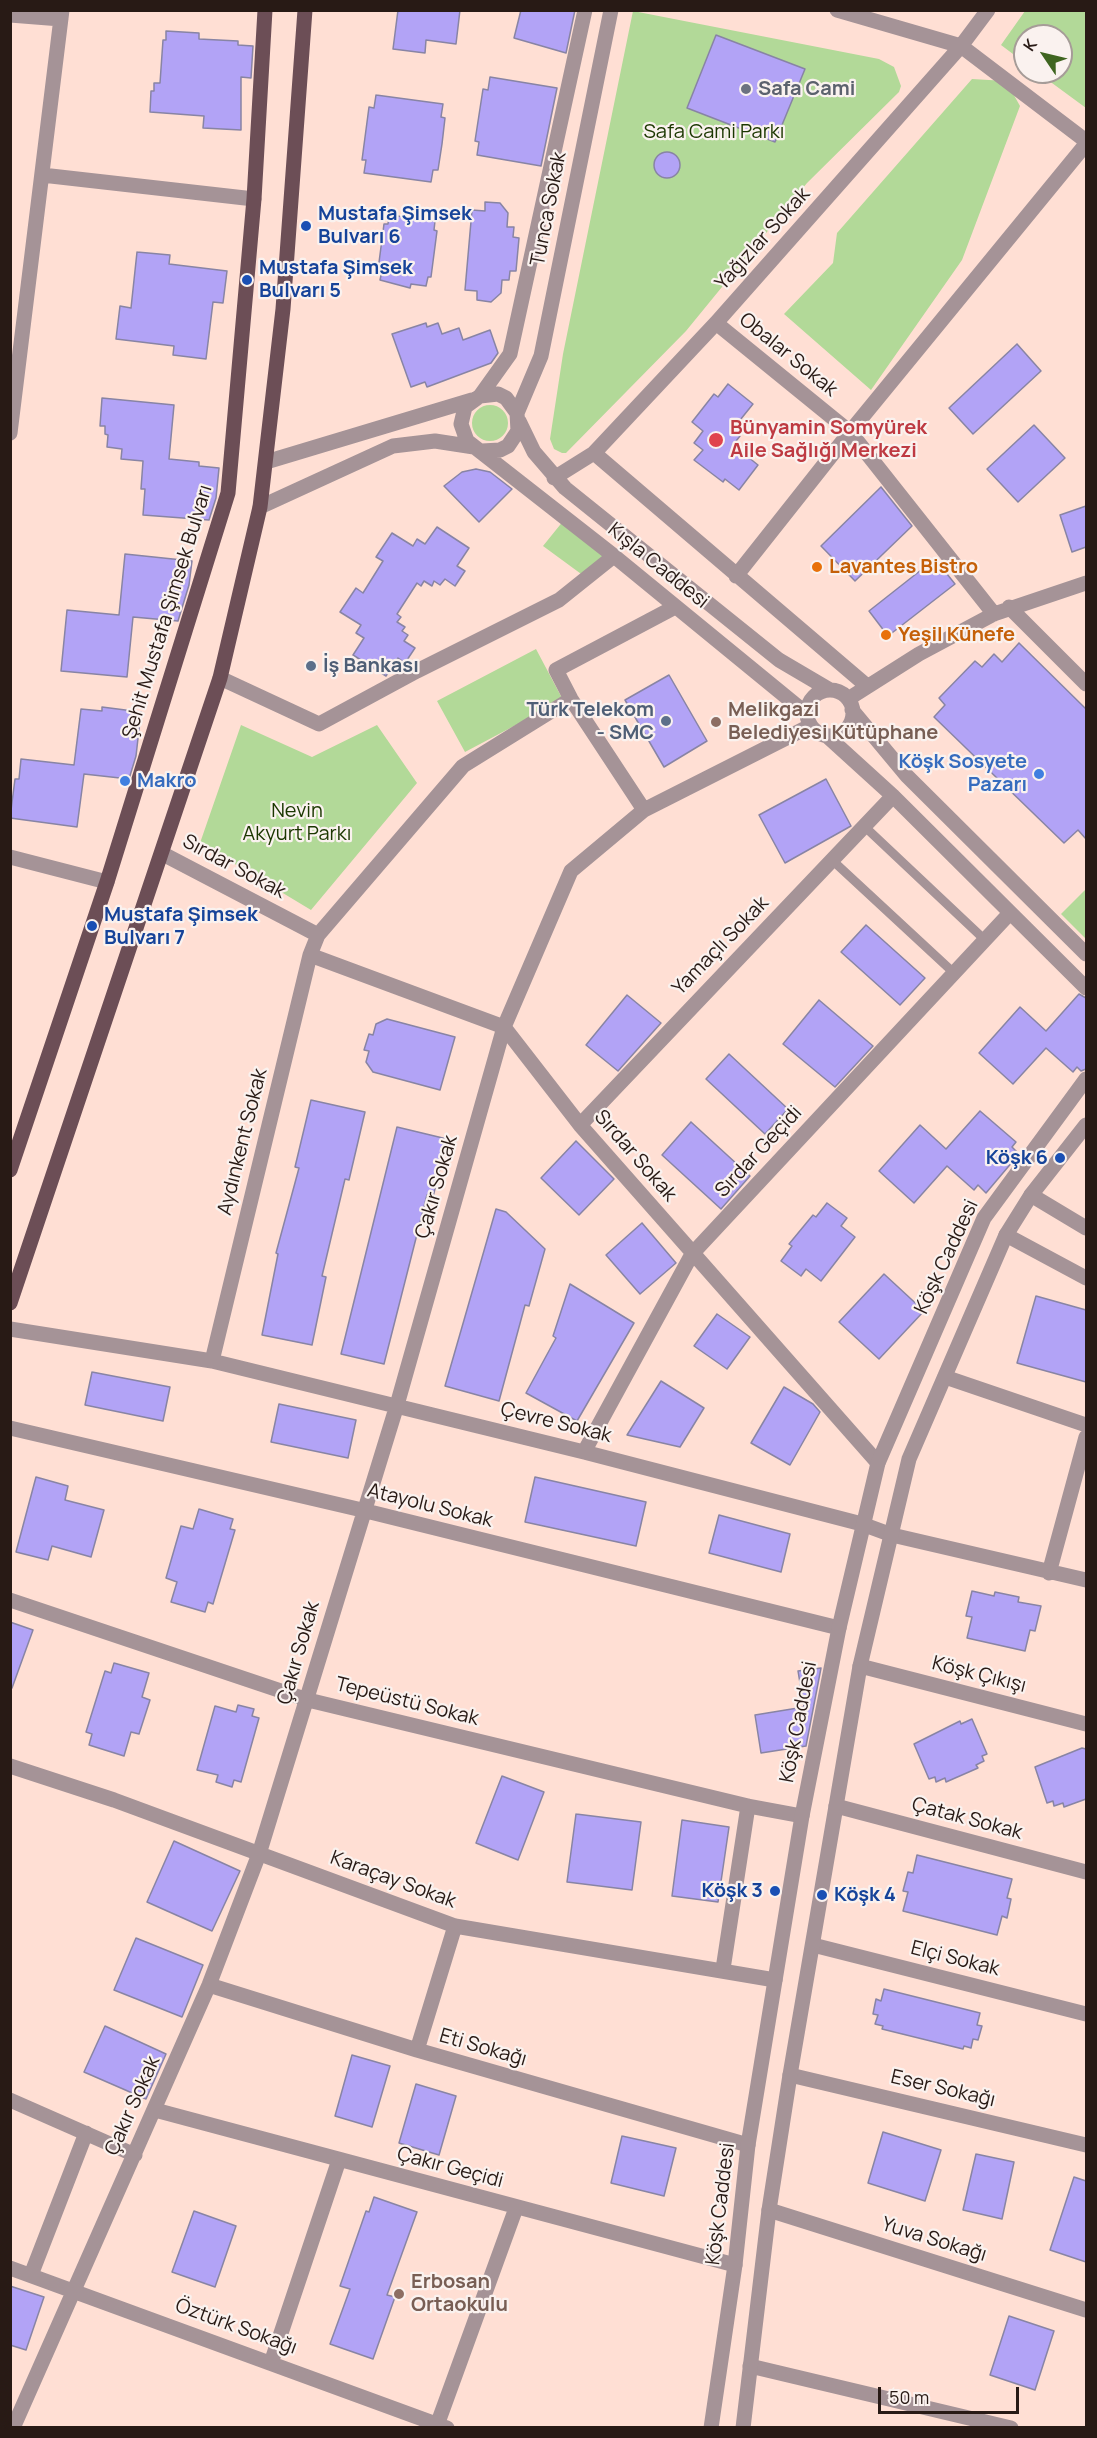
<!DOCTYPE html>
<html>
<head>
<meta charset="utf-8">
<style>
	body { margin:0 }
	#map { position:relative; width:1097px; height:2438px; overflow:hidden; background:#ffdfd4; font-family:Manrope,sans-serif }
	canvas { display:block }
	.frame { position:absolute; inset:0; border:12px solid #281a15; pointer-events:none }
	.north { position:absolute; left:1013px; top:24px; width:60px; height:60px; box-sizing:border-box; background:#faf2ef; border:2px solid #a69c98; border-radius:50%; rotate:305deg; font-size:16px; font-weight:700; line-height:24px; text-align:center; color:#281a15 }
	.north::after { content:''; display:block; margin:auto; width:21px; height:27px; background:#3f6520; clip-path:polygon(50% 0,100% 100%,50% 72%,0 100%) }
	.scale { position:absolute; left:878px; top:2387px; width:141px; height:27px; box-sizing:border-box; border:3px solid #281a15; border-top:0; padding-left:8px; font-size:18px; line-height:21px; white-space:nowrap; color:#281a15; -webkit-text-stroke:4px #faf2ef; paint-order:stroke }
</style>
</head>
<body>
<div id="map">
<canvas width="1097" height="2438"></canvas>
<div class="frame"></div>
<div class="north">K</div>
<div class="scale">50 m</div>
</div>
<script>
const ctx = document.querySelector('canvas').getContext('2d');
ctx.lineJoin = 'round';
function paint(path, color) { ctx.fillStyle = color; ctx.fill(path, 'evenodd'); }
const toPath = rows => new Path2D(rows.map(r => 'M' + r).join(''));
function stroke(path, color, width, dash) { ctx.strokeStyle = color; ctx.lineWidth = width; ctx.lineCap = dash ? 'butt' : 'round'; ctx.setLineDash(dash || []); ctx.stroke(path); }
function drawText(font, color, halo, rows, align = 'center') {
  ctx.font = font + ' Manrope,sans-serif'; ctx.lineWidth = 4.5; ctx.setLineDash([]); ctx.textBaseline = 'middle'; ctx.strokeStyle = halo; ctx.fillStyle = color; for (const [text, x, y, turn = 0] of rows) {
    ctx.save(); ctx.translate(x, y); ctx.rotate((+turn || 0) * Math.PI / 180); ctx.textAlign = isNaN(turn) ? turn : align; if (halo) ctx.strokeText(text, 0, 0); ctx.fillText(text, 0, 0); ctx.restore();
  }
}
paint(toPath([
	[633,11,879,59,894,67,901,86,899,92,807,183,686,331,566,453,562,453,554,449,550,439,563,354],
	[1025,11,1086,11,1086,108,1037,72,1061,72,1061,36,1025,36,1025,63,1001,45],
	[972,79,1006,81,1020,106,962,260,871,390,784,314,833,263,837,233],
	'472 423a18 18 0 1 1 36 0a18 18 0 1 1-36 0Z',
	[564,520,610,556,588,579,543,546],
	[536,649,563,700,465,752,437,701],
	[241,725,312,757,377,725,417,783,311,910,200,843],
	[1086,889,1086,939,1061,914]
]), '#b2d998');
const building = toPath([
	[398,10,460,10,456,44,426,40,425,53,393,49,398,10],
	[521,10,575,10,566,53,514,38,521,10],
	[166,31,199,33,199,39,238,41,238,45,253,46,251,78,241,77,241,130,203,128,204,116,150,112,151,91,154,91,154,83,160,83,163,40,166,40,166,31],
	[716,35,805,69,775,142,687,108,716,35],
	[490,77,557,88,541,166,477,155,479,142,475,141,483,89,488,90,490,77],
	[376,95,443,104,441,117,445,118,442,144,438,170,433,170,431,182,364,173,366,160,362,160,369,107,374,108,376,95],
	'654 165a13 13 0 1 1 26 0a13 13 0 1 1-26 0Z',
	[485,202,500,203,508,213,507,227,514,227,513,237,519,238,516,271,510,271,509,280,502,280,501,293,491,302,477,300,477,291,465,290,472,210,485,211,485,202],
	[406,213,435,221,434,230,437,231,431,277,428,277,426,286,411,284,410,288,380,280,382,271,378,270,384,224,388,224,389,215,405,217,406,213],
	[137,252,170,255,169,264,227,271,223,303,213,302,206,359,173,355,174,346,116,339,120,306,131,308,137,252],
	[426,323,427,327,438,323,442,334,459,328,463,340,490,330,498,353,491,363,427,387,425,382,411,387,392,334,426,323],
	[1017,344,1041,371,973,434,949,408,1017,344],
	[728,384,753,404,732,430,740,436,733,445,758,465,739,490,725,479,723,482,694,460,703,450,694,443,703,431,692,422,714,394,718,397,728,384],
	[102,398,174,405,169,459,199,462,199,466,219,468,216,498,209,520,143,515,145,489,141,489,143,461,121,459,122,449,107,447,108,435,105,434,105,426,100,426,102,398],
	[1034,425,1065,458,1018,502,987,469,1034,425],
	[476,469,490,472,512,489,479,522,444,486,462,472,476,469],
	[881,487,912,526,855,581,821,546,881,487],
	[1086,506,1086,547,1072,552,1060,515,1086,506],
	[437,527,469,548,457,566,465,571,455,586,445,579,440,585,434,581,432,586,424,581,421,586,417,583,397,614,401,617,397,622,405,627,402,631,408,635,404,641,415,648,405,663,398,658,386,676,353,655,364,638,356,633,361,625,340,612,356,588,363,593,383,561,376,557,392,533,413,546,417,539,425,544,437,527],
	[125,554,192,561,189,585,178,621,133,617,127,677,61,671,67,610,119,615,125,554],
	[935,559,955,584,888,636,869,611,935,559],
	[1019,643,1086,709,1086,839,1078,830,1064,843,934,717,945,705,939,698,975,661,982,667,994,654,1002,662,1019,643],
	[669,675,707,741,664,767,625,700,669,675],
	[102,707,141,712,136,756,129,779,84,774,77,827,10,818,15,779,19,779,21,759,74,765,81,709,102,711,102,707],
	[826,779,851,826,785,863,759,815,826,779],
	[866,925,925,978,900,1005,841,952,866,925],
	[1079,994,1086,998,1086,1069,1081,1071,1077,1067,1073,1072,1046,1048,1013,1084,979,1053,1020,1007,1046,1031,1079,994],
	[627,995,661,1023,618,1071,586,1045,627,995],
	[819,1000,873,1046,835,1087,783,1044,819,1000],
	[387,1019,455,1037,440,1090,373,1072,366,1062,369,1051,364,1050,369,1034,373,1035,376,1024,387,1019],
	[729,1054,788,1109,765,1134,706,1079,729,1054],
	[311,1100,365,1112,349,1180,345,1179,322,1276,326,1277,312,1345,262,1335,278,1254,276,1253,299,1168,295,1167,311,1100],
	[980,1111,1016,1142,1012,1147,1019,1154,986,1193,978,1185,974,1190,947,1166,914,1203,879,1171,920,1125,946,1149,980,1111],
	[691,1122,750,1176,721,1209,662,1155,691,1122],
	[397,1127,447,1139,433,1197,427,1195,384,1364,341,1354,397,1127],
	[576,1141,614,1179,579,1215,541,1178,576,1141],
	[827,1203,847,1218,841,1226,855,1237,821,1281,806,1269,801,1276,781,1261,792,1246,789,1244,813,1215,816,1217,827,1203],
	[496,1209,506,1212,545,1249,529,1306,525,1305,499,1401,445,1386,496,1209],
	[642,1223,676,1263,640,1294,606,1255,642,1223],
	[884,1274,924,1311,879,1359,839,1322,884,1274],
	[570,1284,634,1323,577,1421,526,1393,556,1338,553,1336,570,1284],
	[1036,1296,1086,1310,1086,1382,1017,1363,1036,1296],
	[717,1314,750,1337,727,1369,694,1346,717,1314],
	[92,1372,170,1387,163,1421,85,1405,92,1372],
	[661,1381,704,1408,680,1447,627,1435,661,1381],
	[784,1387,813,1404,820,1412,790,1465,751,1443,784,1387],
	[279,1404,356,1420,348,1458,271,1442,279,1404],
	[36,1477,68,1486,65,1500,104,1510,91,1557,52,1546,48,1560,16,1552,36,1477],
	[535,1477,646,1502,636,1546,525,1522,535,1477],
	[199,1509,233,1519,230,1529,235,1530,213,1604,208,1602,205,1612,171,1602,177,1582,166,1578,181,1526,193,1529,199,1509],
	[719,1515,790,1534,781,1572,709,1553,719,1515],
	[972,1591,994,1596,995,1592,1019,1597,1018,1602,1041,1606,1035,1631,1030,1630,1025,1651,967,1638,972,1617,966,1616,972,1591],
	[10,1622,33,1630,12,1688,10,1687,10,1622],
	[114,1663,149,1673,142,1697,150,1700,139,1734,131,1732,124,1756,89,1745,92,1734,86,1732,105,1671,111,1673,114,1663],
	[821,1668,806,1746,761,1753,755,1715,804,1707,798,1671,821,1668],
	[238,1705,254,1709,252,1716,259,1718,241,1782,234,1780,232,1787,216,1782,218,1775,197,1770,215,1706,236,1712,238,1705],
	[972,1719,987,1754,982,1756,984,1761,976,1765,978,1768,946,1782,945,1778,936,1782,935,1777,929,1779,914,1744,960,1721,961,1724,972,1719],
	[1082,1748,1086,1749,1086,1799,1064,1807,1063,1803,1054,1806,1053,1801,1047,1803,1035,1767,1082,1748],
	[502,1776,544,1792,518,1860,476,1843,502,1776],
	[576,1814,641,1822,632,1890,567,1882,576,1814],
	[682,1820,729,1827,718,1902,672,1896,682,1820],
	[174,1841,240,1871,212,1931,147,1902,174,1841],
	[917,1855,1012,1879,1007,1898,1011,1899,1007,1918,1002,1916,997,1935,903,1911,908,1892,903,1891,908,1872,913,1873,917,1855],
	[136,1938,203,1965,182,2017,114,1990,136,1938],
	[884,1989,980,2013,977,2025,982,2026,978,2040,973,2039,971,2048,964,2046,963,2049,882,2029,883,2026,875,2024,878,2015,873,2014,876,1999,881,2001,884,1989],
	[105,2026,166,2054,146,2099,84,2072,105,2026],
	[352,2055,390,2066,372,2127,335,2116,352,2055],
	[416,2084,456,2096,439,2155,399,2143,416,2084],
	[883,2132,941,2150,925,2201,868,2183,883,2132],
	[622,2136,676,2148,664,2196,611,2183,622,2136],
	[976,2154,1014,2162,1002,2219,963,2210,976,2154],
	[1074,2177,1086,2181,1086,2262,1050,2250,1074,2177],
	[374,2197,417,2212,387,2295,395,2297,373,2359,330,2344,350,2289,340,2286,366,2211,369,2212,374,2197],
	[194,2211,236,2226,215,2287,172,2272,194,2211],
	[10,2286,44,2297,26,2350,10,2345,10,2286],
	[1009,2316,1054,2331,1035,2390,990,2375,1009,2316]
]);
paint(building, '#b2a3f6');
stroke(building, '#8884a4', 1.5);
stroke(toPath([
	[864,826,985,940],
	[832,860,954,973]
]), '#a59397', 9);
stroke(toPath([
	[837,10,961,46,1086,141],
	[10,15,61,19],
	[42,175,254,199],
	[716,323,850,432,994,614],
	[480,396,510,354,585,10],
	[517,413,541,356,611,10],
	[519,421,534,452,565,488,779,660,830,690],
	[10,433,62,10],
	[482,451,500,450,508,446,518,431,517,413,506,398,498,394,480,396,465,407,461,424,467,441,614,556,807,714],
	[594,453,867,686],
	[266,462,472,400],
	[554,478,594,453,716,323,961,46,988,10],
	[260,507,393,446,435,441,474,447],
	[736,576,850,432,1086,144],
	[1009,607,1086,684],
	[220,678,319,724,417,671,559,600,614,556],
	'807 713a23 23 0 1 1 46 0a23 23 0 1 1-46 0Z',
	[848,699,919,654,994,614,1086,583],
	[852,710,907,776,1086,954],
	[827,736,893,796,1086,988],
	[644,810,571,699,556,670,675,607],
	[163,854,318,935],
	[10,857,107,882],
	[310,955,504,1027,580,1125,878,1463],
	[580,1125,893,796],
	[1031,1195,1086,1228],
	[1006,1235,1086,1278],
	[10,1329,212,1361,584,1452,862,1524,892,1535,1086,1580],
	[212,1361,310,955,318,935,463,766,571,699],
	[945,1377,1086,1425],
	[10,1428,362,1510,839,1628],
	[584,1452,692,1254,1010,913],
	[1049,1573,1086,1437],
	[10,1600,308,1700,748,1806,802,1816],
	[860,1666,1086,1724],
	[10,1766,114,1800,455,1926,775,1980],
	[836,1806,1086,1872],
	[813,1945,1086,2014],
	[723,1969,748,1806],
	[209,1985,417,2050,748,2145],
	[417,2050,455,1926],
	[790,2075,1086,2145],
	[10,2100,135,2155],
	[155,2110,735,2265],
	[769,2210,1086,2310],
	[10,2268,447,2428],
	[31,2275,86,2133],
	[271,2363,339,2160],
	[750,2366,1011,2428],
	[13,2428,209,1985,259,1854,397,1405,504,1027,571,871,644,810,810,726],
	[436,2428,516,2208]
]), '#a59397', 15);
stroke(toPath([
	[711,2428,735,2265,748,2145,802,1816,839,1628,878,1463,984,1218,1086,1079],
	[743,2428,769,2210,790,2075,860,1666,909,1459,1006,1235,1031,1195,1086,1125]
]), '#a59397', 15);
stroke(toPath([
	[10,1170,107,882,228,493,254,199,265,10],
	[10,1303,220,678,260,507,283,309,305,10]
]), '#6c4e56', 15);
for (const [x, y, r, color] of [
	[746,89,6,"#6b7280"],
	[306,226,6,"#1a4fb4"],
	[247,280,6,"#1a4fb4"],
	[716,440,8,"#e0444e"],
	[817,567,6,"#e8710a"],
	[886,635,6,"#e8710a"],
	[311,666,6,"#5c6f8a"],
	[666,721,6,"#5c6f8a"],
	[716,722,6,"#8d6e63"],
	[1039,774,6,"#3f7fe0"],
	[125,781,6,"#3f7fe0"],
	[92,926,6,"#1a4fb4"],
	[1060,1158,6,"#1a4fb4"],
	[775,1891,6,"#1a4fb4"],
	[822,1895,6,"#1a4fb4"],
	[399,2294,6,"#8d6e63"]
]) { const dot = new Path2D(); dot.arc(x, y, r, 0, 2 * Math.PI); ctx.fillStyle = color; ctx.fill(dot); stroke(dot, '#faf2ef', 2); }
drawText('bold 20px', '#5b616d', '#faf2ef', [
	["Safa Cami",758,89]
], 'left');
drawText('20px', '#1b3700', '#faf2ef', [
	["Safa Cami Parkı",714,132],
	["Nevin",297,811],
	["Akyurt Parkı",297,834]
]);
drawText('20px', '#281a15', '#faf2ef', [
	["Tunca Sokak",549,209,-79],
	["Yağızlar Sokak",763,239,-48],
	["Obalar Sokak",788,355,39],
	["Kışla Caddesi",658,566,39],
	["Şehit Mustafa Şimsek Bulvarı",168,612,-73],
	["Sırdar Sokak",234,867,28],
	["Yamaçlı Sokak",721,946,-46],
	["Aydınkent Sokak",243,1142,-76],
	["Sırdar Geçidi",759,1152,-47],
	["Sırdar Sokak",635,1156,49],
	["Çakır Sokak",437,1187,-74],
	["Köşk Caddesi",947,1257,-65],
	["Çevre Sokak",556,1423,14],
	["Atayolu Sokak",430,1506,14],
	["Çakır Sokak",299,1653,-74],
	["Köşk Çıkışı",979,1675,14],
	["Tepeüstü Sokak",407,1702,14],
	["Köşk Caddesi",799,1722,-79],
	["Çatak Sokak",967,1819,15],
	["Karaçay Sokak",393,1880,20],
	["Elçi Sokak",955,1959,14],
	["Eti Sokağı",483,2048,16],
	["Eser Sokağı",943,2089,13],
	["Çakır Sokak",133,2106,-66],
	["Çakır Geçidi",450,2168,15],
	["Köşk Caddesi",721,2204,-83],
	["Yuva Sokağı",934,2240,17],
	["Öztürk Sokağı",236,2327,20]
]);
drawText('bold 20px', '#164399', '#faf2ef', [
	["Mustafa Şimsek",318,214],
	["Bulvarı 6",318,237],
	["Mustafa Şimsek",259,268],
	["Bulvarı 5",259,291],
	["Mustafa Şimsek",104,915],
	["Bulvarı 7",104,938],
	["Köşk 6",1048,1158,"right"],
	["Köşk 3",763,1891,"right"],
	["Köşk 4",834,1895]
], 'left');
drawText('bold 20px', '#be3a42', '#faf2ef', [
	["Bünyamin Somyürek",730,428],
	["Aile Sağlığı Merkezi",730,451]
], 'left');
drawText('bold 20px', '#c56008', '#faf2ef', [
	["Lavantes Bistro",829,567],
	["Yeşil Künefe",898,635]
], 'left');
drawText('bold 20px', '#4e5e75', '#faf2ef', [
	["İş Bankası",323,666],
	["Türk Telekom",654,710,"right"],
	["- SMC",654,733,"right"]
], 'left');
drawText('bold 20px', '#785e54', '#faf2ef', [
	["Melikgazi",728,710],
	["Belediyesi Kütüphane",728,733],
	["Erbosan",411,2282],
	["Ortaokulu",411,2305]
], 'left');
drawText('bold 20px', '#366cbe', '#faf2ef', [
	["Köşk Sosyete",1027,762],
	["Pazarı",1027,785],
	["Makro",137,781,"left"]
], 'right');
</script>
</body>
</html>
